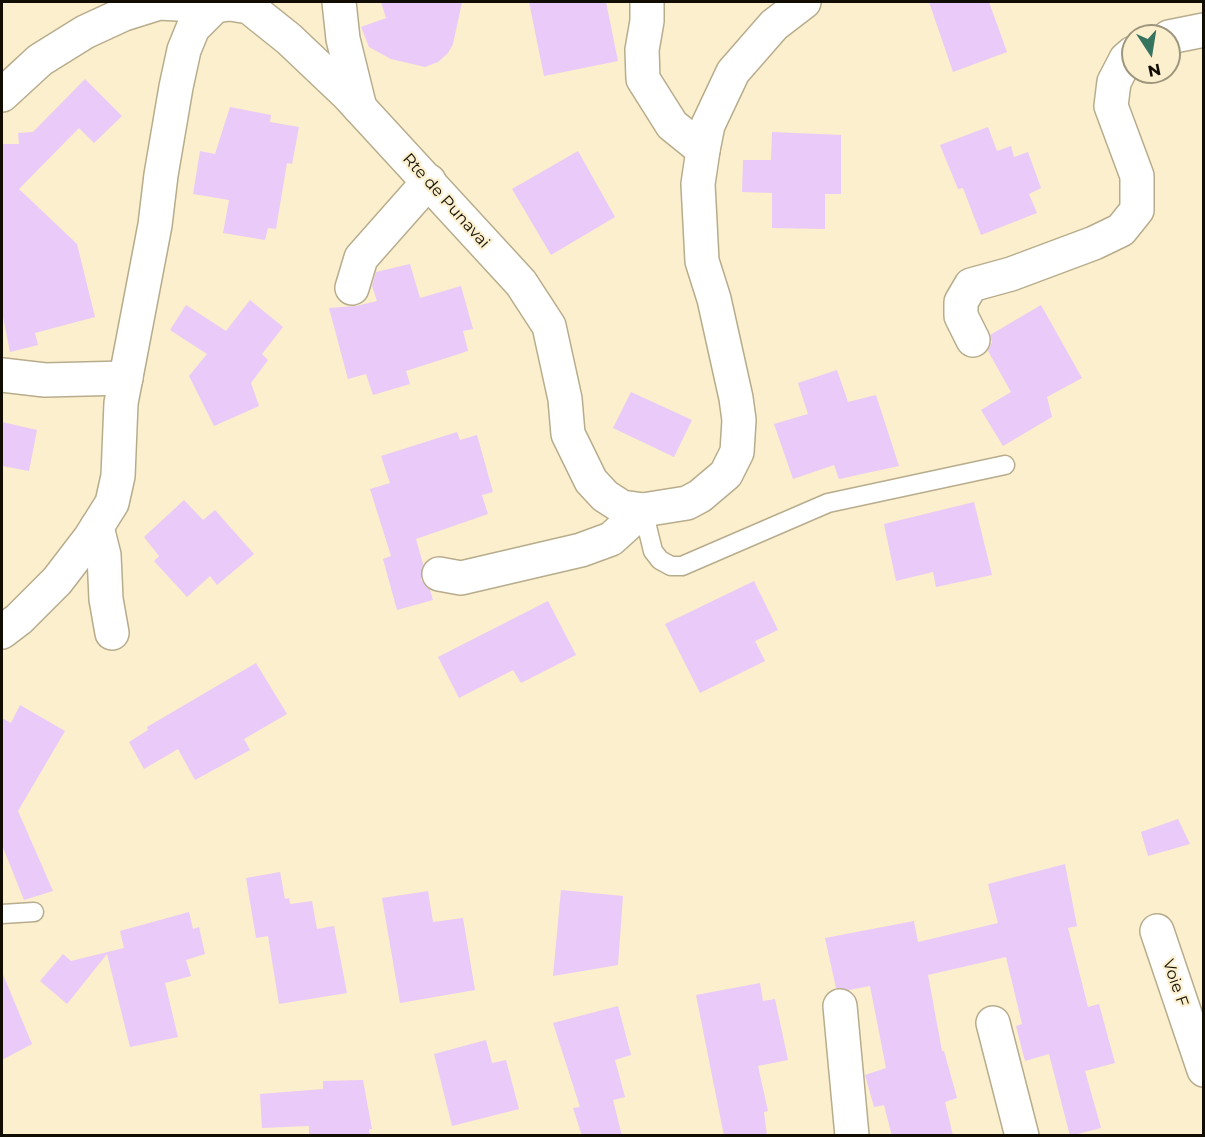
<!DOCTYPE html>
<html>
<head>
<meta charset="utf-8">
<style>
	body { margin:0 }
	#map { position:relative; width:1205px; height:1137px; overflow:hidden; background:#fbefcd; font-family:Montserrat,sans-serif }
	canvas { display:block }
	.frame { position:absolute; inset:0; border:3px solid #110d03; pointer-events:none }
	.north { position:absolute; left:1121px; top:24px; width:60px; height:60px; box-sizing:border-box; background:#fbefcd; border:2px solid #9d957c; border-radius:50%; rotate:168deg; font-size:16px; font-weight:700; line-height:24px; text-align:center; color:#110d03 }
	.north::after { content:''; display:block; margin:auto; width:21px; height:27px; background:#37745f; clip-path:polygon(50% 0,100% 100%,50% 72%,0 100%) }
</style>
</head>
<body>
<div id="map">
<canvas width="1205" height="1137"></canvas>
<div class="frame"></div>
<div class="north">N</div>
</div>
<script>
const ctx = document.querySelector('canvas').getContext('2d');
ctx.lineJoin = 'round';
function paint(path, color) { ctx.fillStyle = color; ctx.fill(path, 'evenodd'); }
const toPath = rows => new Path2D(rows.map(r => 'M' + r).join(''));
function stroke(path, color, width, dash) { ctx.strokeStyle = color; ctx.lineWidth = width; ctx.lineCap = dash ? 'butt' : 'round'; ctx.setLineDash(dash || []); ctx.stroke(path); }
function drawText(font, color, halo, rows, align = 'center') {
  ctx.font = font + ' Montserrat,sans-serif'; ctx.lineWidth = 4.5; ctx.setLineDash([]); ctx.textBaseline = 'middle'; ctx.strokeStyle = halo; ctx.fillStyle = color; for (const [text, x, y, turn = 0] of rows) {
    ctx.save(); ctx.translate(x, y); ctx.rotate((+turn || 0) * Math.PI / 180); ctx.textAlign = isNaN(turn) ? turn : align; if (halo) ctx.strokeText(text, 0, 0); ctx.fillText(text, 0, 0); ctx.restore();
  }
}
paint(toPath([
	[381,2,462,2,453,44,448,53,438,62,425,67,391,59,369,47,361,27,386,18],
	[529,2,606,2,618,61,544,76],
	[929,2,989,2,1007,52,953,72],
	[85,79,122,116,94,143,79,128,19,189,77,244,95,317,35,333,38,345,10,352,2,312,2,144,19,144,18,133,33,132],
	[230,107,271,115,270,122,299,127,292,164,287,163,276,229,268,228,265,240,223,233,229,200,193,194,200,151,215,154],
	[988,127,997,151,1011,146,1014,157,1028,152,1041,188,1029,194,1037,213,981,235,963,188,958,189,940,145],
	[772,132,841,135,841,194,825,194,825,229,772,228,772,193,742,192,743,160,771,160],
	[578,151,615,217,551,255,512,189],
	[410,264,420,298,461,286,473,329,463,331,468,351,406,371,410,384,373,395,366,374,348,379,329,308,356,306,377,301,372,286,376,272],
	[250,300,283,327,262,354,268,360,251,383,259,406,214,426,189,376,207,354,170,330,186,305,226,331],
	[1041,305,1082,378,1047,397,1052,417,1003,446,981,410,1011,392,988,351,992,342,990,335],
	[837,370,848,402,876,395,899,466,839,479,834,465,793,479,774,424,808,414,798,383],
	[631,392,692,420,674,457,613,428],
	[2,422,37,430,29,471,2,466],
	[457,432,460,440,477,435,493,492,482,495,488,514,416,539,423,564,421,580,430,590,433,600,397,610,383,559,391,556,370,489,390,483,381,456],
	[184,500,203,520,215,510,254,554,217,585,210,576,187,597,154,561,159,556,144,537],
	[974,502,992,575,936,587,933,572,896,581,884,524],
	[754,581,778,630,755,641,765,661,700,693,665,624],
	[548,601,576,655,521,683,513,670,459,698,438,657],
	[256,663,287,714,244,739,250,750,195,780,178,749,144,769,129,742,148,730,147,727],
	[20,705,65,731,18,811,53,891,24,900,2,845,2,718,11,723],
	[1178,819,1190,844,1148,856,1141,832],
	[1065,864,1077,926,1068,928,1088,1007,1099,1004,1115,1063,1085,1071,1101,1128,1070,1136,1049,1054,1025,1061,1016,1026,1022,1024,1006,957,928,975,942,1051,944,1051,957,1098,945,1102,953,1136,892,1136,884,1105,874,1107,865,1075,886,1068,870,986,849,990,836,988,825,938,914,921,918,942,998,923,988,884],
	[280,872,285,899,289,898,290,904,312,901,317,929,334,926,347,993,279,1004,268,936,256,938,246,878],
	[561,890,623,896,618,965,553,976],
	[428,891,433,922,463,918,475,990,400,1003,382,898],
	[189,912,193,929,199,927,205,954,186,960,191,976,165,983,178,1037,130,1047,107,954,67,1004,40,981,63,954,71,961,124,948,120,931],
	[2,972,32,1044,2,1060],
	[760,983,763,1001,775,999,788,1060,758,1066,768,1111,764,1112,767,1136,724,1136,696,995],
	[618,1006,631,1055,615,1060,625,1097,613,1100,622,1136,582,1136,573,1108,580,1107,553,1023],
	[486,1040,492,1063,506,1060,519,1109,452,1126,434,1054],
	[363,1080,372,1129,369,1129,370,1136,309,1136,309,1126,262,1128,260,1094,323,1089,323,1081]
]), '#eacaf8');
const service = toPath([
	[643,510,653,551,660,560,671,566,682,566,828,503,1005,465],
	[2,914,34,912]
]);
const minor = toPath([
	[339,2,343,39,360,108],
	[647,2,647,21,642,50,643,79,672,125,703,150],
	[1169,37,1204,30],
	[2,95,40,60,85,32,124,14,159,3,215,6],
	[352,288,361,258,429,181],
	[973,340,961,316,961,302,971,285,1011,274,1094,243,1121,230,1137,210,1137,176,1111,106,1114,82,1126,59,1133,53],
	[2,375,45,380,126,378],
	[97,527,104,555,106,599,112,633],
	[439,574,461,578,581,550,611,539,643,510],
	[1157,931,1204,1070],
	[840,1006,852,1136],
	[993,1023,1022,1136]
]);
const secondary = toPath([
	[2,632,19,619,57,581,90,538,112,503,118,476,121,403,155,225,161,175,176,87,184,50,193,28,215,6,230,4,249,7,289,39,348,95,521,283,549,326,565,399,568,434,591,481,605,496,622,507,643,510,687,503,700,496,726,474,737,452,739,420,736,398,714,299,702,261,698,184,703,150,708,125,733,72,774,25,804,2]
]);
stroke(service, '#b7ac8c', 21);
stroke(minor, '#b7ac8c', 36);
stroke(secondary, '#b7ac8c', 36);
stroke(service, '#fff', 18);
stroke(minor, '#fff', 33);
stroke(secondary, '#fff', 33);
drawText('16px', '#110d03', '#fbefcd', [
	["Rte de Punavai",446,201,48],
	["Voie F",1175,983,71]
]);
</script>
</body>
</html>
